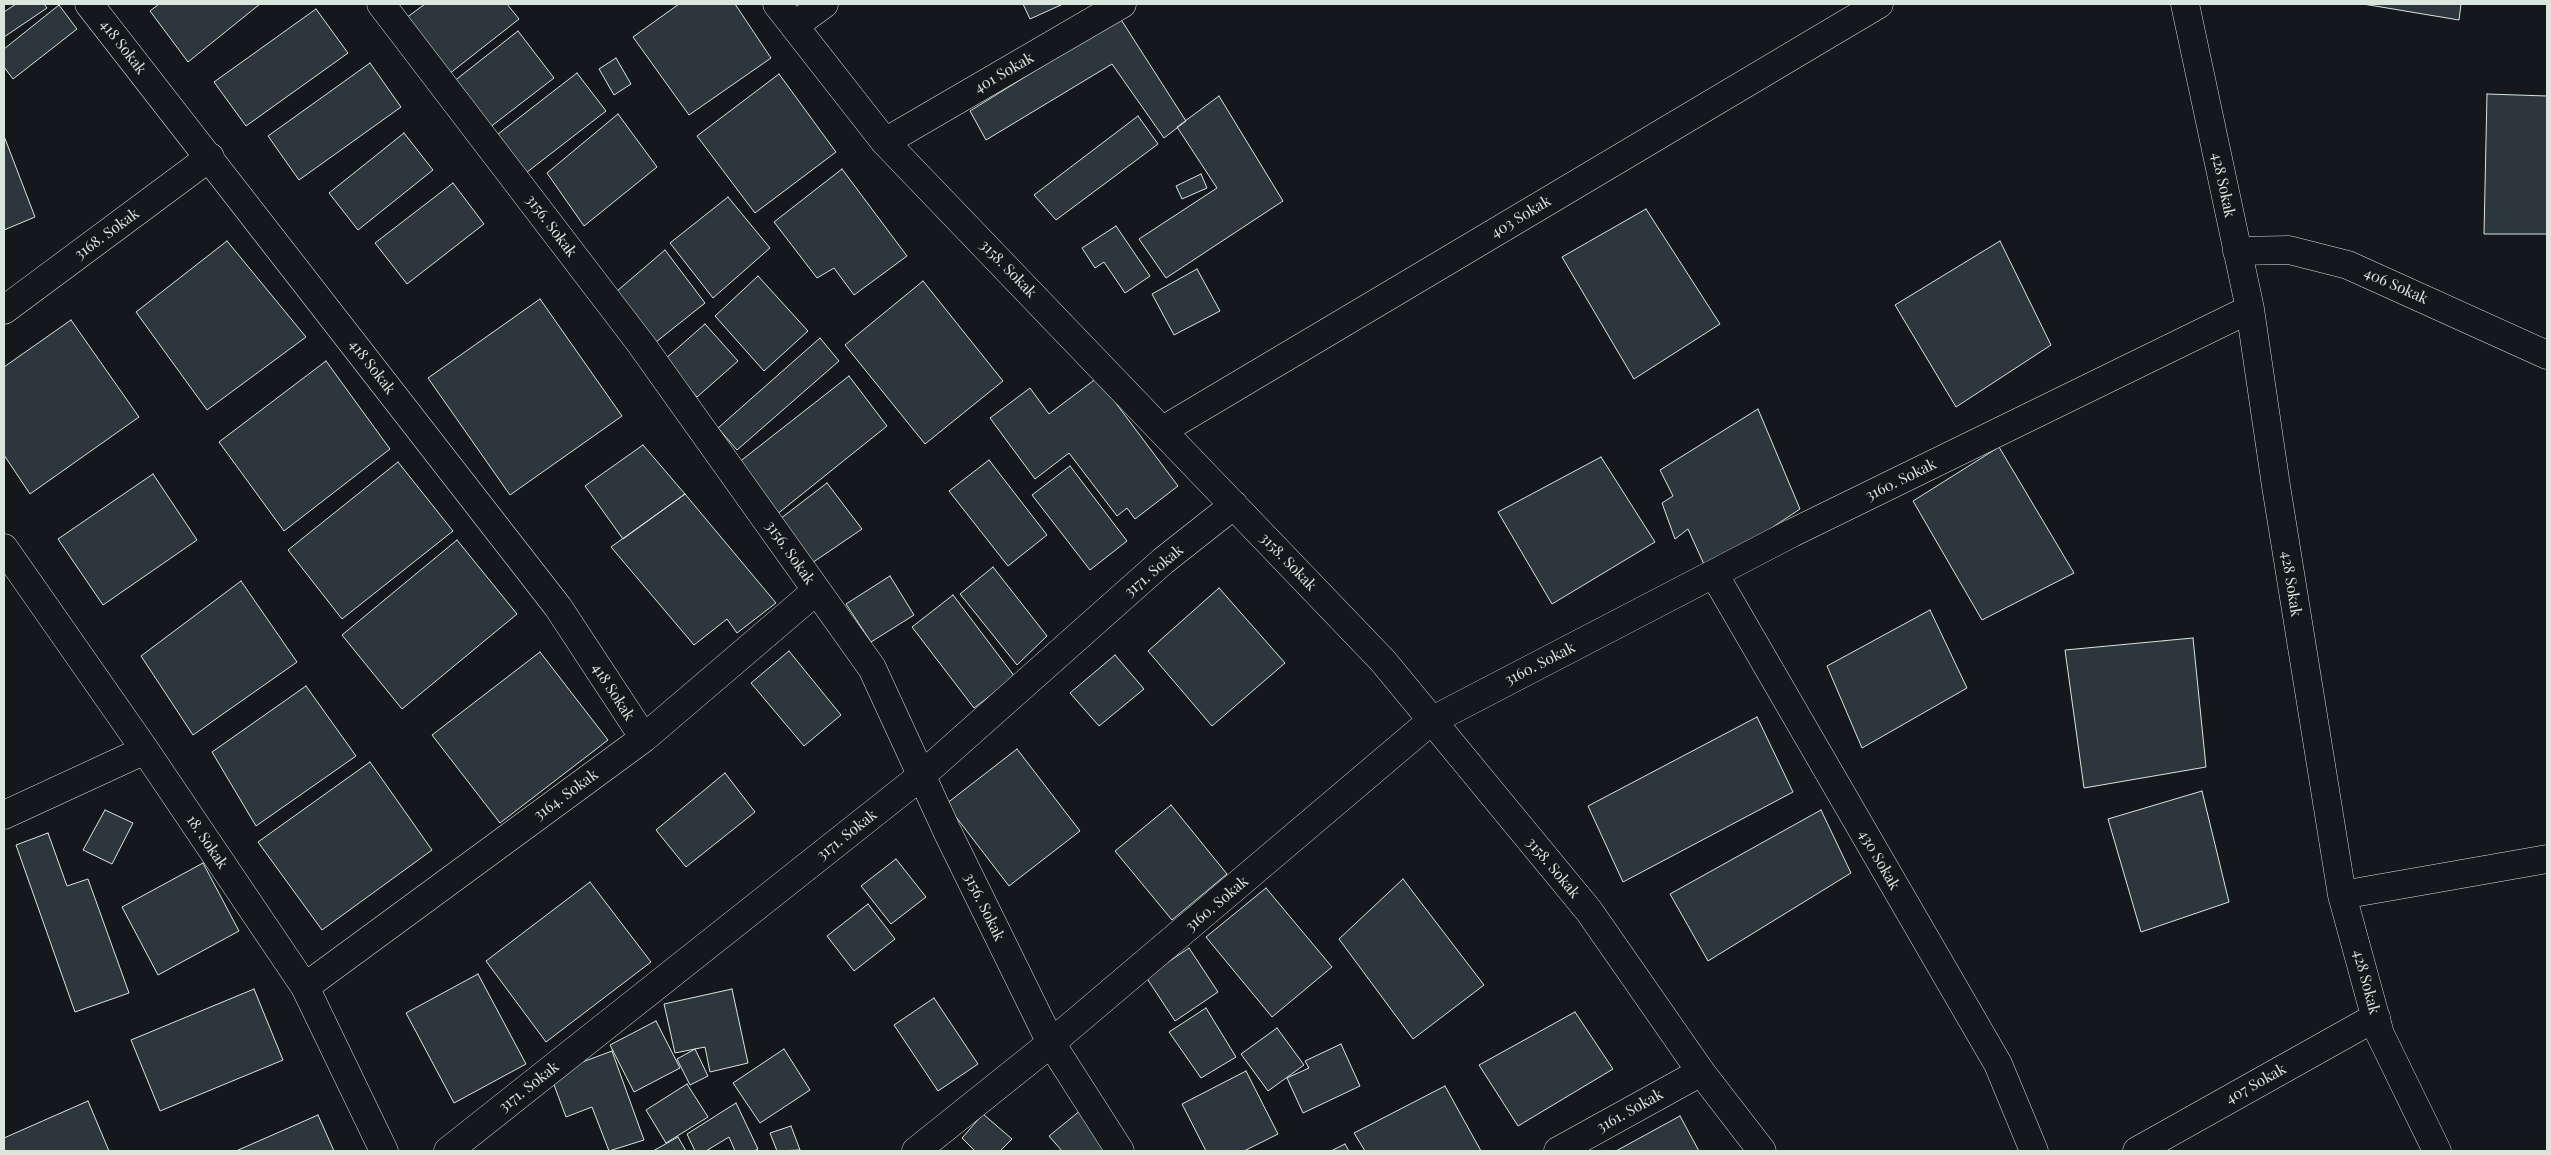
<!DOCTYPE html>
<html>
<head>
<meta charset="utf-8">
<style>
	body { margin:0 }
	#map { position:relative; width:2551px; height:1155px; overflow:hidden; background:#14181c; font-family:"Playfair Display",serif }
	canvas { display:block }
	.frame { position:absolute; inset:0; border:5px solid #d8e6dc; pointer-events:none }
</style>
</head>
<body>
<div id="map">
<canvas width="2551" height="1155"></canvas>
<div class="frame"></div>
</div>
<script>
const ctx = document.querySelector('canvas').getContext('2d');
ctx.lineJoin = 'round';
function paint(path, color) { ctx.fillStyle = color; ctx.fill(path, 'evenodd'); }
const toPath = rows => new Path2D(rows.map(r => 'M' + r).join(''));
function stroke(path, color, width, dash) { ctx.strokeStyle = color; ctx.lineWidth = width; ctx.lineCap = dash ? 'butt' : 'round'; ctx.setLineDash(dash || []); ctx.stroke(path); }
function drawText(font, color, halo, rows, align = 'center') {
  ctx.font = font + ' "Playfair Display",serif'; ctx.lineWidth = 4; ctx.setLineDash([]); ctx.textBaseline = 'middle'; ctx.strokeStyle = halo; ctx.fillStyle = color; for (const [text, x, y, turn = 0] of rows) {
    ctx.save(); ctx.translate(x, y); ctx.rotate((+turn || 0) * Math.PI / 180); ctx.textAlign = isNaN(turn) ? turn : align; if (halo) ctx.strokeText(text, 0, 0); ctx.fillText(text, 0, 0); ctx.restore();
  }
}
const building = toPath([
	[16,4,44,4,47,8,4,37,4,12,16,4],
	[159,4,260,4,188,62,150,11,159,4],
	[425,4,507,4,519,19,449,74,406,18,425,4],
	[679,4,735,4,771,58,689,115,633,37,679,4],
	[1023,4,1063,4,1030,19,1023,4],
	[2363,4,2461,4,2459,20,2363,4],
	[59,5,77,29,13,79,4,67,4,49,59,5],
	[316,9,348,53,246,126,214,82,316,9],
	[1120,18,1186,121,1164,138,1112,64,986,140,970,111,1120,18],
	[518,31,554,78,489,128,453,82,518,31],
	[616,58,631,84,614,95,599,69,616,58],
	[370,63,401,107,299,180,268,136,370,63],
	[577,73,606,111,522,176,493,138,577,73],
	[779,74,836,152,755,213,697,136,779,74],
	[2487,94,2547,96,2547,234,2484,234,2487,94],
	[1219,96,1283,201,1166,278,1139,239,1217,188,1177,127,1219,96],
	[618,114,657,167,584,226,547,173,618,114],
	[1138,116,1158,144,1056,220,1034,195,1138,116],
	[404,133,433,170,358,230,329,193,404,133],
	[4,136,35,217,4,230,4,136],
	[842,169,907,256,854,295,834,268,817,278,774,222,842,169],
	[1201,174,1207,188,1182,199,1176,186,1201,174],
	[453,183,484,224,407,284,375,243,453,183],
	[728,197,770,248,713,298,670,243,728,197],
	[1646,209,1720,324,1634,379,1562,257,1646,209],
	[1116,226,1150,276,1125,293,1104,262,1095,268,1082,248,1116,226],
	[227,241,306,337,207,410,136,312,227,241],
	[2000,241,2051,345,1956,407,1895,305,2000,241],
	[665,250,705,303,656,342,617,291,665,250],
	[1197,269,1220,311,1174,335,1152,294,1197,269],
	[758,276,808,331,764,371,715,316,758,276],
	[923,281,1003,381,925,444,845,345,923,281],
	[540,299,622,416,510,495,428,378,540,299],
	[71,320,139,417,30,494,4,455,4,367,71,320],
	[705,324,738,361,697,397,664,360,705,324],
	[820,338,839,361,737,450,718,428,820,338],
	[326,361,390,449,284,531,219,442,326,361],
	[849,376,887,426,776,515,738,463,849,376],
	[1097,378,1178,486,1135,519,1127,508,1117,516,1069,453,1035,479,990,418,1030,388,1049,414,1097,378],
	[1758,409,1800,509,1707,571,1688,529,1675,539,1662,503,1673,496,1660,470,1758,409],
	[643,445,685,494,623,539,585,486,643,445],
	[1999,447,2074,573,1982,620,1913,501,1999,447],
	[1601,457,1655,542,1552,604,1498,512,1601,457],
	[989,460,1047,535,1008,566,949,491,989,460],
	[398,462,453,531,342,619,288,550,398,462],
	[1070,466,1127,541,1090,570,1032,495,1070,466],
	[153,474,197,540,103,605,58,539,153,474],
	[827,483,862,529,812,563,780,519,827,483],
	[685,494,776,603,737,633,727,619,694,645,611,547,685,494],
	[457,540,517,614,402,709,342,635,457,540],
	[993,567,1047,636,1017,665,960,594,993,567],
	[890,576,914,615,871,642,846,604,890,576],
	[241,581,297,662,193,735,141,656,241,581],
	[1219,588,1285,663,1212,726,1148,651,1219,588],
	[953,595,1015,677,974,708,912,627,953,595],
	[1930,610,1967,688,1862,748,1827,666,1930,610],
	[2193,638,2206,767,2084,788,2065,650,2193,638],
	[789,651,841,715,804,746,751,683,789,651],
	[540,652,608,740,500,823,432,735,540,652],
	[1115,655,1144,689,1099,726,1070,693,1115,655],
	[306,686,356,756,256,826,212,752,306,686],
	[1757,717,1793,792,1623,882,1588,806,1757,717],
	[1017,749,1080,831,1009,886,946,804,1017,749],
	[370,762,432,850,322,930,258,842,370,762],
	[725,773,755,812,686,867,656,830,725,773],
	[2202,791,2229,902,2141,932,2108,819,2202,791],
	[1171,805,1227,874,1172,920,1115,851,1171,805],
	[105,810,133,823,112,864,83,850,105,810],
	[1821,810,1851,873,1708,961,1670,894,1821,810],
	[48,833,67,886,88,879,129,993,75,1012,16,845,48,833],
	[896,859,926,897,891,924,861,886,896,859],
	[203,863,239,931,158,975,122,907,203,863],
	[1403,879,1484,985,1413,1039,1339,939,1403,879],
	[590,882,651,962,546,1042,486,961,590,882],
	[1266,888,1332,967,1272,1017,1206,937,1266,888],
	[868,904,895,939,854,971,827,936,868,904],
	[1189,948,1218,992,1175,1021,1146,977,1189,948],
	[478,974,526,1064,454,1103,406,1013,478,974],
	[254,989,283,1060,160,1111,131,1040,254,989],
	[732,989,748,1063,710,1072,705,1047,675,1053,664,1004,732,989],
	[934,998,978,1064,938,1091,894,1025,934,998],
	[1206,1008,1236,1057,1201,1078,1169,1032,1206,1008],
	[1575,1012,1613,1069,1518,1126,1479,1065,1575,1012],
	[656,1021,680,1068,634,1092,610,1045,656,1021],
	[1277,1028,1304,1065,1268,1091,1241,1054,1277,1028],
	[1341,1044,1360,1086,1303,1113,1287,1078,1309,1068,1305,1061,1341,1044],
	[695,1049,708,1076,690,1085,677,1059,695,1049],
	[784,1049,810,1090,760,1123,733,1083,784,1049],
	[612,1051,644,1140,609,1151,592,1107,566,1117,550,1074,612,1051],
	[1246,1071,1278,1134,1244,1151,1206,1151,1182,1104,1246,1071],
	[687,1084,708,1117,666,1143,646,1110,687,1084],
	[1445,1086,1481,1151,1365,1151,1354,1133,1445,1086],
	[88,1101,109,1151,4,1151,4,1138,88,1101],
	[736,1103,758,1149,754,1151,735,1151,729,1137,706,1151,695,1151,687,1134,736,1103],
	[1081,1110,1109,1146,1103,1151,1062,1151,1049,1136,1081,1110],
	[983,1114,1012,1139,1000,1151,975,1151,962,1138,983,1114],
	[318,1115,334,1151,236,1151,318,1115],
	[1680,1116,1699,1151,1616,1151,1680,1116],
	[791,1126,800,1150,777,1151,770,1133,791,1126],
	[678,1137,686,1151,653,1151,678,1137],
	[1345,1144,1349,1151,1331,1151,1345,1144]
]);
paint(building, '#2c363c');
stroke(building, '#d8e6dc', 1);
const minor = toPath([
	[89,4,558,607,644,738],
	[381,4,641,344,872,668,947,831,1051,1043,1120,1151],
	[777,4,885,142,1383,661,1589,911,1701,1072,1762,1151],
	[2185,4,2250,309,2276,486,2342,895,2380,1034,2437,1151],
	[794,26,824,4],
	[885,142,1122,4],
	[2237,251,2289,250,2348,265,2547,355],
	[4,310,210,157],
	[1163,430,1879,4],
	[4,548,145,750,305,987,384,1151],
	[1714,574,1998,1064,2034,1151],
	[4,815,145,750],
	[2342,895,2547,859],
	[305,987,644,738,816,591],
	[448,1151,921,776,1163,561,1234,505],
	[916,1151,1051,1043,1431,721,1792,533,2250,309],
	[1558,1151,1701,1072],
	[2137,1151,2376,1017]
]);
stroke(minor, '#d8e6dc', 29);
stroke(minor, '#14181c', 28);
drawText('15px', '#d8e6dc', '#14181c', [
	["418 Sokak",123,47,52],
	["401 Sokak",1004,73,-30],
	["428 Sokak",2223,185,78],
	["403 Sokak",1521,217,-31],
	["3156. Sokak",551,226,53],
	["3168. Sokak",107,234,-36],
	["3158. Sokak",1008,269,46],
	["406 Sokak",2396,286,24],
	["418 Sokak",372,367,52],
	["3160. Sokak",1901,480,-26],
	["3156. Sokak",790,553,55],
	["3158. Sokak",1288,562,46],
	["3171. Sokak",1154,571,-40],
	["428 Sokak",2291,584,81],
	["3160. Sokak",1540,664,-27],
	["418 Sokak",613,692,57],
	["3164. Sokak",566,795,-36],
	["3171. Sokak",847,835,-38],
	["18. Sokak",207,842,56],
	["430 Sokak",1879,860,60],
	["3158. Sokak",1553,868,50],
	["3160. Sokak",1217,904,-40],
	["3156. Sokak",984,907,64],
	["428 Sokak",2366,982,75],
	["407 Sokak",2256,1084,-29],
	["3171. Sokak",529,1087,-38],
	["3161. Sokak",1630,1111,-29]
]);
</script>
</body>
</html>
